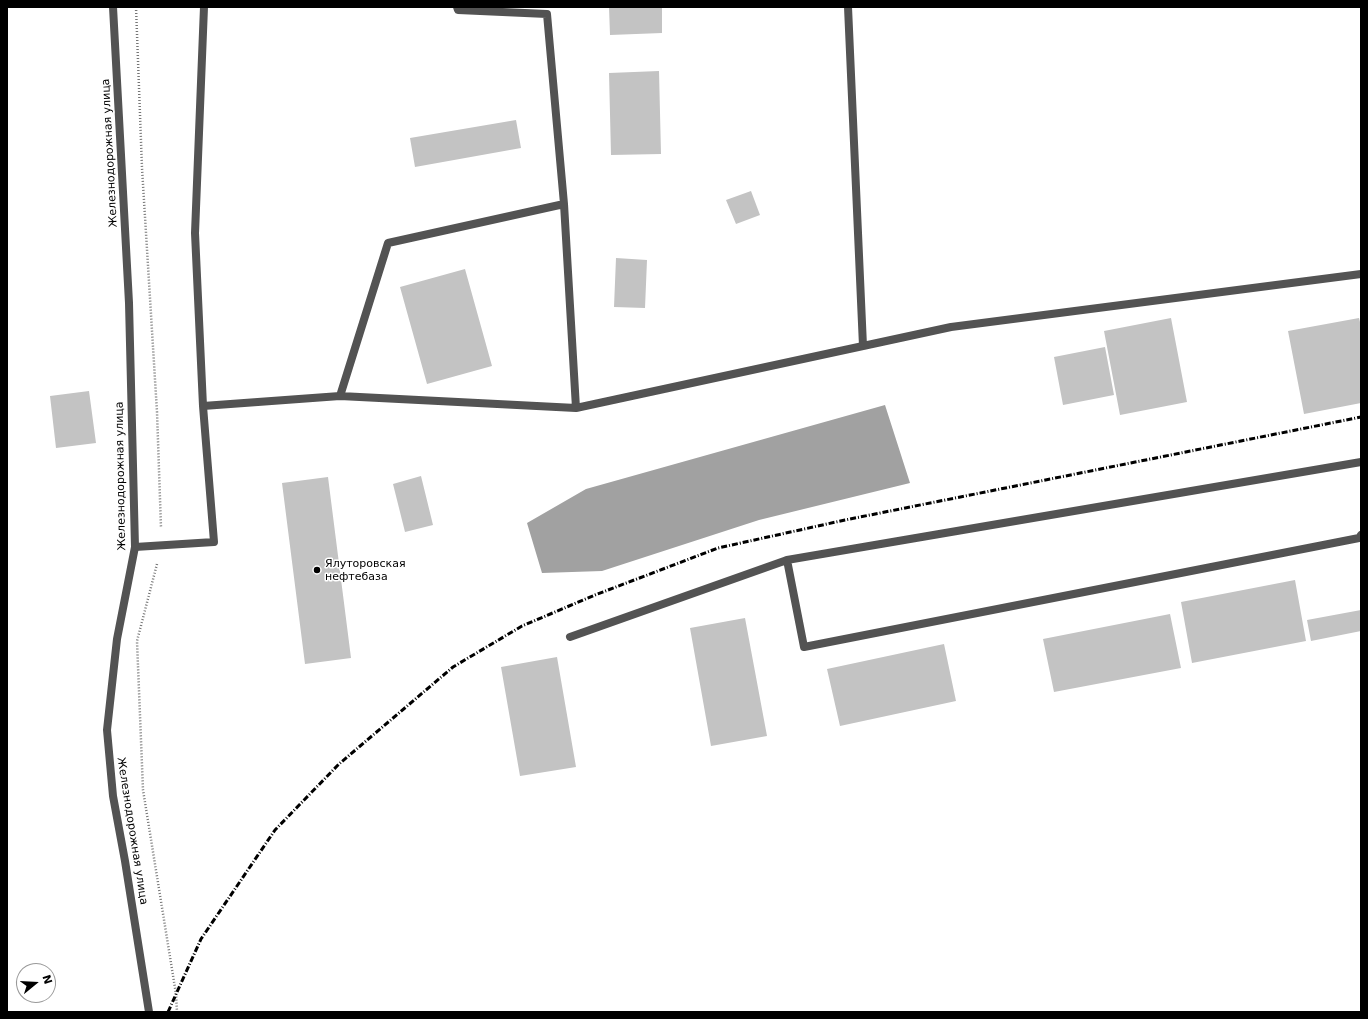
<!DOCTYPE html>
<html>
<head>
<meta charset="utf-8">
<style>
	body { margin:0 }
	#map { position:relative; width:1368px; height:1019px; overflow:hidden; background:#fff; font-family:"DejaVu Sans",sans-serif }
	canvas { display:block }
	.frame { position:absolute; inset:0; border:8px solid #000; pointer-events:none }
	.north { position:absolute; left:16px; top:963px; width:40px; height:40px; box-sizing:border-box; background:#fff; border:1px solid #999; border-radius:50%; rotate:72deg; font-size:11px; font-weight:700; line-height:16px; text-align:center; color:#000 }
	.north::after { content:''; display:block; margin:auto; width:14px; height:18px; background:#000; clip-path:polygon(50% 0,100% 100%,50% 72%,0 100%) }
</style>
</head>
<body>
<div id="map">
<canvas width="1368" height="1019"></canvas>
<div class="frame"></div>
<div class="north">N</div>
</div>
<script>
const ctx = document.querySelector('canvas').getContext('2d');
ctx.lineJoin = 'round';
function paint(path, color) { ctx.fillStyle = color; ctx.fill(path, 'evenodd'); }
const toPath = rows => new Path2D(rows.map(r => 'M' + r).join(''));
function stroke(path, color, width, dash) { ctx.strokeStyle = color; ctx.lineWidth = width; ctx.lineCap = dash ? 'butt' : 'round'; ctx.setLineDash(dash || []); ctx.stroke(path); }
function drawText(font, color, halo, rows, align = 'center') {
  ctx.font = font + ' "DejaVu Sans",sans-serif'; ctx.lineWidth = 3; ctx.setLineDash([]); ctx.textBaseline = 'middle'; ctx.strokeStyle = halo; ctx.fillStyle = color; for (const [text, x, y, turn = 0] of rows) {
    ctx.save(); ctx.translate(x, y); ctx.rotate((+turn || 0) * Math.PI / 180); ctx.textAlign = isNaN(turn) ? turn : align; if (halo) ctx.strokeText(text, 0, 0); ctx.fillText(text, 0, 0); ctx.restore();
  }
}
paint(toPath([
	[885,405,910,483,759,520,602,571,542,573,527,523,586,489]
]), '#a1a1a1');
paint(toPath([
	[609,7,662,7,662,33,610,35],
	[659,71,661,154,611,155,609,73],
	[516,120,521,148,415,167,410,138],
	[751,191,760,215,736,224,726,200],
	[616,258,647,260,645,308,614,307],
	[465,269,492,366,427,384,400,287],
	[1171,318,1187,402,1120,415,1104,331],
	[1359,318,1361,326,1361,403,1304,414,1288,331],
	[1105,347,1114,395,1063,405,1054,357],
	[89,391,96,443,56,448,50,396],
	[421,476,433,525,405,532,393,484],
	[328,477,351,658,305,664,282,483],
	[1295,580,1306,641,1192,663,1181,602],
	[1361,610,1361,631,1311,641,1307,620],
	[1170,614,1181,668,1054,692,1043,639],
	[745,618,767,736,711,746,690,628],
	[944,644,956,701,840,726,827,669],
	[557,657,576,767,520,776,501,667]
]), '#c3c3c3');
stroke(toPath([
	[136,7,142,168,157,412,161,528],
	[157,564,137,641,143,790,176,994,177,1012]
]), '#757575', 2.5, [1, 2]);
stroke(toPath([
	[848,7,863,346],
	[564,204,576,408],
	[340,396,576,408,951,327,1361,274],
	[203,406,340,396,388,243,564,204,547,14,458,10,457,7],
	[135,547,214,542,203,406,195,233,204,7],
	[787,560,804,647,1359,538,1361,535],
	[570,637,787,560,1361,462]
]), '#535353', 8);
stroke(toPath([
	[113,7,129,303,135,547,117,639,107,730,113,796,125,861,149,1012]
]), '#535353', 8);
stroke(toPath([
	[168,1012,201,939,275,830,339,764,453,667,522,626,595,595,718,548,845,520,1361,417]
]), '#000', 3, [6, 2, 1, 2]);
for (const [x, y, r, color] of [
	[317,570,4,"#000"]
]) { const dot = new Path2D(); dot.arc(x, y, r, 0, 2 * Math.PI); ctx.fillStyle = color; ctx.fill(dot); stroke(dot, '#fff', 1.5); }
drawText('11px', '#000', '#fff', [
	["Железнодорожная улица",110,153,-93],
	["Железнодорожная улица",121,476,-91],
	["Железнодорожная улица",132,831,81]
]);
drawText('11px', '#000', '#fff', [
	["Ялуторовская",325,564],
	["нефтебаза",325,577]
], 'left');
</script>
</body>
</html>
